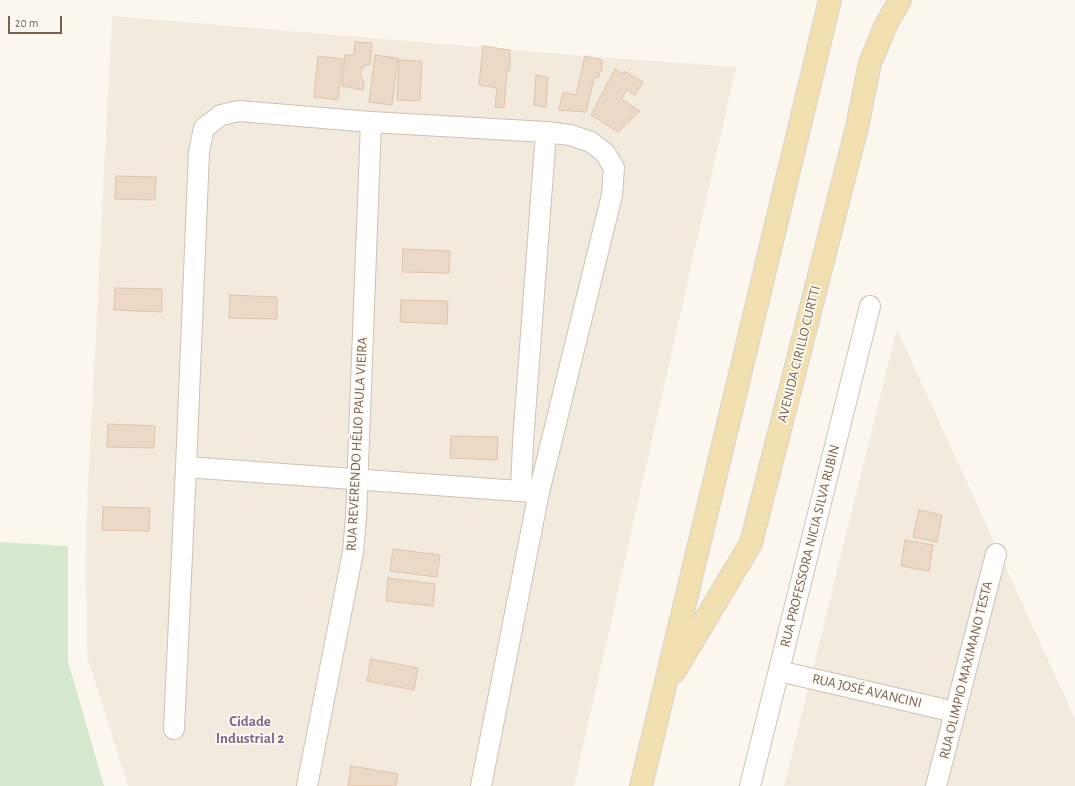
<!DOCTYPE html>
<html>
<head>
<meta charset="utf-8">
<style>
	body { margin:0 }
	#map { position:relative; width:1075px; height:786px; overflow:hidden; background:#fbf7ee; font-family:"Alegreya Sans",sans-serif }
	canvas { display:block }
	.scale { position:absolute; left:8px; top:16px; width:54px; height:18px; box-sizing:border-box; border:2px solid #746252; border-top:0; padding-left:5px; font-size:12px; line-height:14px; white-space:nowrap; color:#746252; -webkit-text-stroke:3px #fefbf4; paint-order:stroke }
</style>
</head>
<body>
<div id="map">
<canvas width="1075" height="786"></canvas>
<div class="scale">20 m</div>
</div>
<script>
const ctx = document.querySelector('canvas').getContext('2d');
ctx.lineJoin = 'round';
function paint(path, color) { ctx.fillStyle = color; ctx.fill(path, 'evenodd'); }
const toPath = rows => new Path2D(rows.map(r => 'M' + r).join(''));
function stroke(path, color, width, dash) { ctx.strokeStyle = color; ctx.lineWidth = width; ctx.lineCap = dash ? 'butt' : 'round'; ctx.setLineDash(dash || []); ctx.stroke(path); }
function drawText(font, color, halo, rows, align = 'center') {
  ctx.font = font + ' "Alegreya Sans",sans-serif'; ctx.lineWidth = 3.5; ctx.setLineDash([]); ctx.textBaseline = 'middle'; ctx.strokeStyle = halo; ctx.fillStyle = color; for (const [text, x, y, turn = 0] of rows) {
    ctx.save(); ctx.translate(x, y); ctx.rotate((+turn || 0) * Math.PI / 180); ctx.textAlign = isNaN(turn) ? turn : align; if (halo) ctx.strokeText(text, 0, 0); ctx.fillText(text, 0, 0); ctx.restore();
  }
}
paint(toPath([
	[112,16,585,56,736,67,574,786,128,786,87,656,86,527],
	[897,329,1075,719,1075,786,784,786]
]), '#f2eadd');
paint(toPath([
	[0,542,68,546,68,661,104,786,0,786]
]), '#d5e8cd');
const building = toPath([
	[355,42,372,43,370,65,365,65,361,71,361,79,364,80,363,90,342,86,345,55,354,55,355,42],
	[483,46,510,50,510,70,507,71,504,108,495,107,497,88,479,85,483,46],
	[375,55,398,58,392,105,369,102,375,55],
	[318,56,343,59,338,100,314,97,318,56],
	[585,56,602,60,602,71,600,71,599,77,594,78,586,112,559,110,563,92,576,95,585,56],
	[399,60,422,61,420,100,416,100,416,101,397,100,399,60],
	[615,69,623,74,624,71,643,82,635,95,627,90,621,99,640,111,618,132,591,115,615,69],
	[536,75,548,77,546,107,534,105,536,75],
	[116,176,156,177,155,200,115,199,116,176],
	[403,249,450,251,449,273,402,272,403,249],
	[115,288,162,289,162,312,114,310,115,288],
	[230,295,277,297,277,319,229,318,230,295],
	[401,300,448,301,447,324,400,322,401,300],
	[108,424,155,426,154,448,107,447,108,424],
	[451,436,498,437,497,460,450,458,451,436],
	[103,507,150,508,149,531,102,530,103,507],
	[919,510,942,515,937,542,913,537,919,510],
	[905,540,933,545,929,571,901,566,905,540],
	[393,549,440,555,437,577,390,571,393,549],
	[388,578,435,584,433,606,386,601,388,578],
	[371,659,418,668,414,690,367,681,371,659],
	[351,766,398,774,396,786,348,786,351,766]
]);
paint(building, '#ebd9c6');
stroke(building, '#dec4ab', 1);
const minor = toPath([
	[186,467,533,492],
	[521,490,523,442,546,132],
	[779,671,955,712],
	[174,729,186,467,199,152,204,128,221,115,239,111,371,122,546,132,570,135,591,142,605,153,614,168,612,195,539,492,481,786],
	[307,786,353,552,356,517,371,122],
	[750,786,870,306],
	[936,786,996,554]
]);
const major = toPath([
	[674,672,751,543,857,127,870,63,886,25,900,0],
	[641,786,830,0]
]);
stroke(minor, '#cdc1b4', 22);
stroke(major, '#d8d3cf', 24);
stroke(minor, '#fff', 20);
stroke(major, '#f1dfaf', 22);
drawText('14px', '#746252', '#fefbf4', [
	["AVENIDA CIRILLO CURTTI",799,354,-76],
	["RUA REVERENDO HÉLIO PAULA VIEIRA",357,444,-87],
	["RUA PROFESSORA NICIA SILVA RUBIN",810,546,-76],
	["RUA OLIMPIO MAXIMANO TESTA",966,670,-76],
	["RUA JOSÉ AVANCINI",867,691,13]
]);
drawText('bold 15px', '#816689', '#fefbf4', [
	["Cidade",250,721],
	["Industrial 2",250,738]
]);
</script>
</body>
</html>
